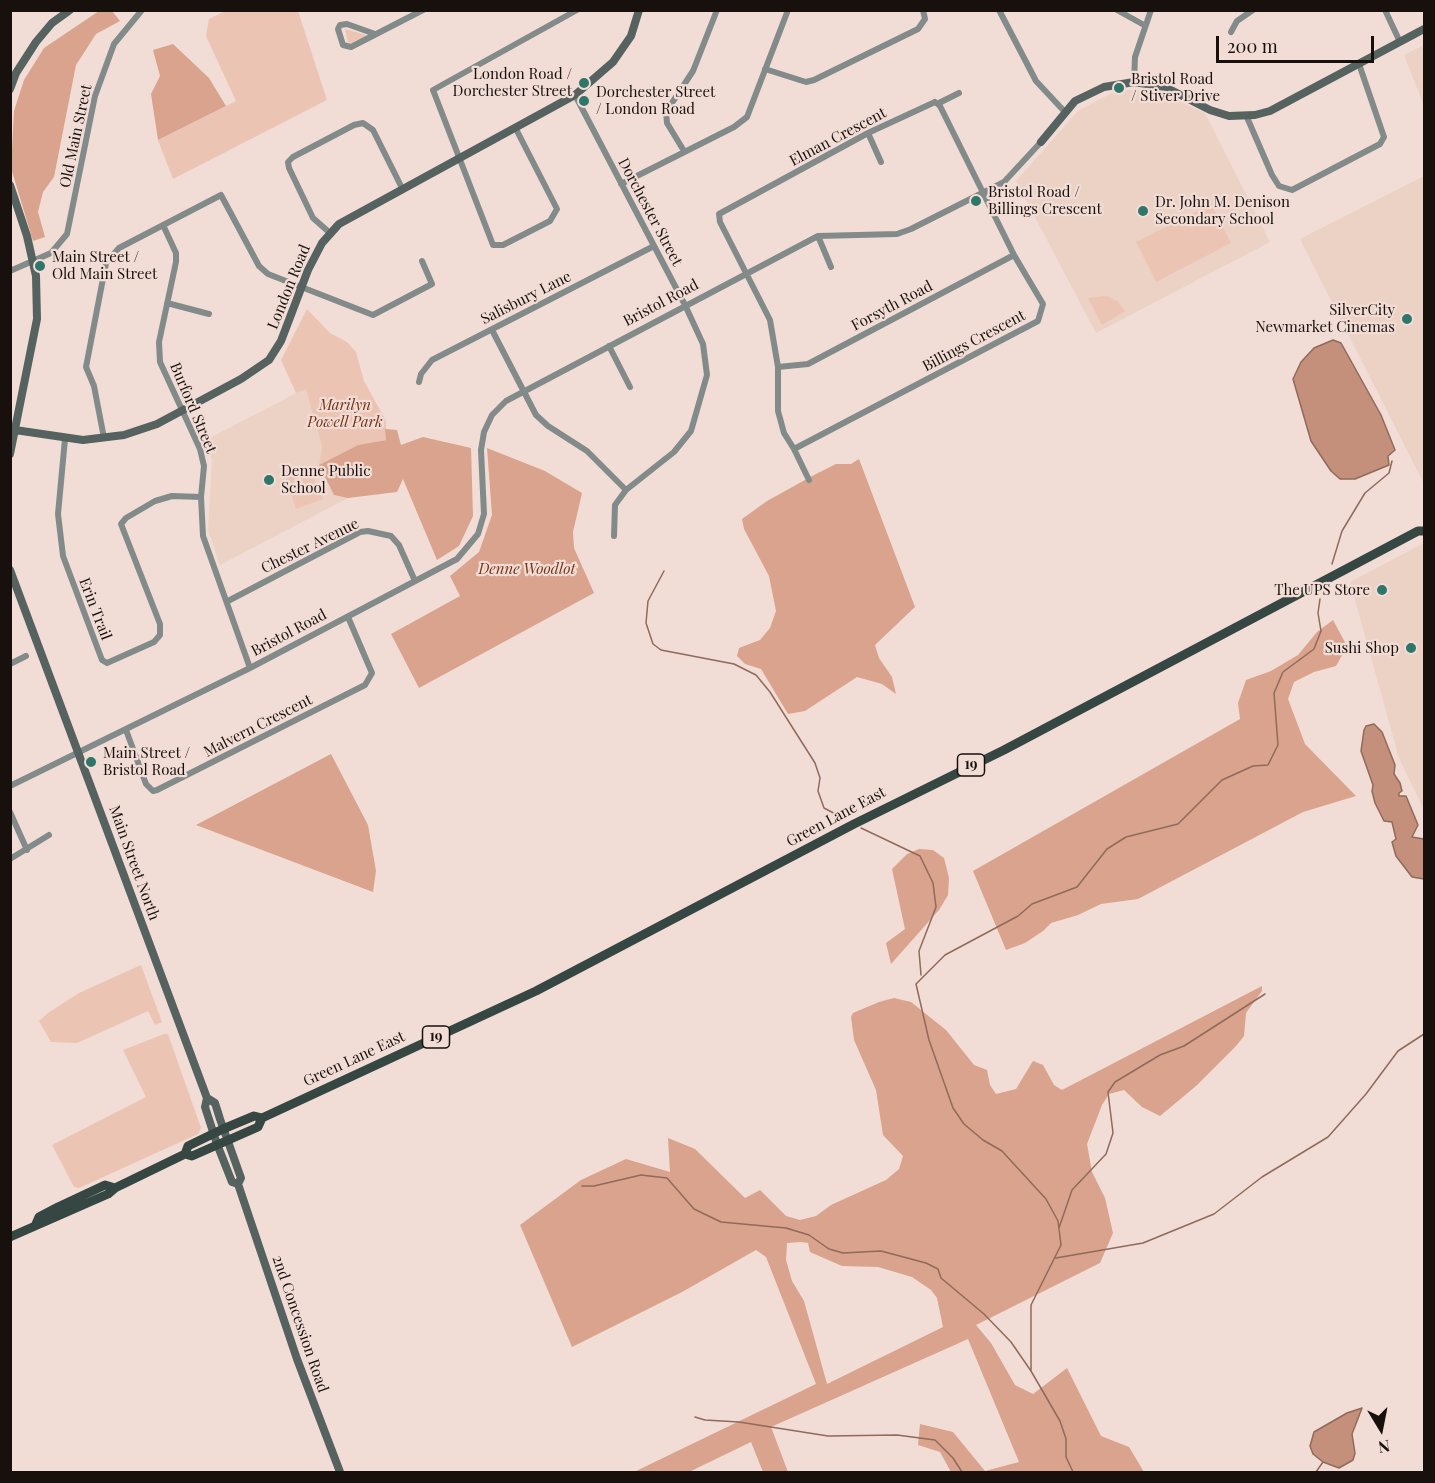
<!DOCTYPE html>
<html>
<head>
<meta charset="utf-8">
<style>
	body { margin:0 }
	#map { position:relative; width:1435px; height:1483px; overflow:hidden; background:#f1ddd5; font-family:"Playfair Display",serif }
	canvas { display:block }
	.frame { position:absolute; inset:0; border:12px solid #17100d; pointer-events:none }
	.north { position:absolute; left:1351px; top:1399px; width:60px; height:60px; -webkit-text-stroke:4px #f1ddd5; paint-order:stroke; rotate:170deg; font-size:16px; font-weight:700; line-height:24px; text-align:center; color:#17100d }
	.north::after { content:''; display:block; margin:auto; width:21px; height:27px; background:#17100d; clip-path:polygon(50% 0,100% 100%,50% 72%,0 100%) }
	.scale { position:absolute; left:1216px; top:36px; width:158px; height:27px; box-sizing:border-box; border:3px solid #17100d; border-top:0; padding-left:8px; font-size:18px; line-height:21px; white-space:nowrap; color:#17100d; -webkit-text-stroke:4px #f1ddd5; paint-order:stroke }
</style>
</head>
<body>
<div id="map">
<canvas width="1435" height="1483"></canvas>
<div class="frame"></div>
<div class="north">N</div>
<div class="scale">200 m</div>
</div>
<script>
const ctx = document.querySelector('canvas').getContext('2d');
ctx.lineJoin = 'round';
function paint(path, color) { ctx.fillStyle = color; ctx.fill(path, 'evenodd'); }
const toPath = rows => new Path2D(rows.map(r => 'M' + r).join(''));
function stroke(path, color, width, dash) { ctx.strokeStyle = color; ctx.lineWidth = width; ctx.lineCap = dash ? 'butt' : 'round'; ctx.setLineDash(dash || []); ctx.stroke(path); }
function drawText(font, color, halo, rows, align = 'center') {
  ctx.font = font + ' "Playfair Display",serif'; ctx.lineWidth = 4.5; ctx.setLineDash([]); ctx.textBaseline = 'middle'; ctx.strokeStyle = halo; ctx.fillStyle = color; for (const [text, x, y, turn = 0] of rows) {
    ctx.save(); ctx.translate(x, y); ctx.rotate((+turn || 0) * Math.PI / 180); ctx.textAlign = isNaN(turn) ? turn : align; if (halo) ctx.strokeText(text, 0, 0); ctx.fillText(text, 0, 0); ctx.restore();
  }
}
paint(toPath([
	[1424,45,1424,106,1404,55],
	[1129,90,1150,91,1172,98,1205,113,1270,242,1096,333,1016,181,1079,110,1112,93],
	[1424,176,1424,484,1300,239],
	[306,388,322,447,319,465,334,495,348,498,220,565,208,530,212,460,206,440],
	[1424,543,1424,810,1399,758,1350,582]
]), '#ecd1c5');
paint(toPath([
	[225,11,298,11,327,100,173,179,158,140,236,101,206,36,209,19],
	[345,29,366,35,366,36,351,43,348,42],
	[1211,204,1231,243,1156,282,1136,242],
	[1107,296,1117,301,1125,311,1102,325,1088,298],
	[307,309,330,333,347,342,356,352,364,381,386,421,386,440,358,445,319,465,322,447,306,389,296,393,281,360],
	[309,466,323,499,296,509,285,475],
	[141,965,162,1022,155,1025,148,1011,77,1043,51,1042,39,1021,48,1013,79,993],
	[164,1034,168,1034,201,1128,198,1134,79,1188,74,1187,52,1145,146,1097,123,1050]
]), '#ebc4b4');
paint(toPath([
	[99,11,112,11,120,21,96,34,76,65,54,177,43,192,38,212,45,237,33,241,11,168,14,111,24,80,44,48],
	[173,44,209,78,226,106,158,140,151,94,160,76,153,50],
	[385,429,397,430,401,445,423,437,471,448,473,516,459,546,437,560,403,479,397,492,348,498,334,495,319,465,358,445,386,440],
	[487,448,545,471,582,493,573,532,574,548,594,593,419,688,391,634,460,596,450,576,479,552,492,515],
	[859,459,915,607,875,645,879,658,892,677,896,694,882,684,857,677,805,711,788,714,761,669,745,664,737,656,739,648,760,640,770,628,776,611,769,576,744,529,742,519,767,501,814,475,836,464,851,464],
	[1333,620,1347,646,1336,666,1314,672,1294,682,1288,699,1305,744,1356,796,1303,812,1138,899,1101,904,1078,915,1051,923,1043,931,1025,943,1006,950,973,871,1240,719,1238,703,1246,680,1271,671,1298,655,1317,632],
	[331,754,368,825,376,871,373,892,196,825],
	[919,849,933,850,944,858,949,878,948,895,939,910,891,964,886,943,905,929,892,869,907,854],
	[1262,986,1262,991,1246,1013,1244,1036,1236,1046,1196,1086,1160,1116,1142,1107,1124,1090,1109,1094,1102,1105,1087,1144,1092,1172,1105,1198,1113,1233,1100,1263,976,1325,991,1343,1015,1385,1033,1394,1067,1368,1101,1436,1129,1447,1144,1472,951,1472,940,1452,918,1445,920,1424,953,1432,985,1471,1019,1462,968,1339,771,1427,788,1472,763,1472,751,1442,689,1472,634,1472,816,1384,766,1257,756,1250,682,1292,572,1347,520,1225,581,1180,626,1159,670,1172,668,1138,695,1149,745,1198,760,1190,786,1216,800,1220,816,1216,831,1205,886,1180,899,1169,903,1156,883,1135,876,1090,854,1040,851,1017,853,1013,879,1002,894,998,911,1002,946,1030,974,1065,987,1070,990,1085,996,1094,1016,1089,1033,1061,1043,1065,1054,1085,1062,1090],
	[801,1242,808,1243,810,1252,842,1266,878,1267,912,1277,931,1290,937,1298,943,1327,827,1384,804,1301,792,1281,786,1260,787,1243]
]), '#d9a38d');
const water = toPath([
	[1333,340,1341,343,1381,415,1395,450,1388,456,1389,465,1355,479,1340,479,1331,471,1311,441,1293,379,1301,362,1314,348,1333,340],
	[1374,724,1382,732,1395,765,1394,774,1400,783,1402,791,1399,793,1399,796,1406,796,1418,825,1412,837,1424,839,1424,879,1412,877,1396,856,1392,842,1396,839,1392,822,1384,821,1375,803,1372,791,1373,785,1361,751,1364,730,1366,726,1374,724],
	[1362,1408,1352,1434,1355,1453,1353,1460,1339,1468,1323,1462,1313,1454,1310,1446,1314,1432,1347,1413,1362,1408]
]);
paint(water, '#c4907b');
stroke(water, '#906a5a', 1.5);
stroke(toPath([
	[1332,564,1342,531,1365,493,1389,473,1392,461],
	[664,571,648,601,646,623,653,644,661,650,734,664,756,675,770,692,815,763,820,778,818,791,824,808,845,819],
	[861,828,920,856,933,883,936,907,919,951,921,975],
	[582,1186,594,1186,641,1175,667,1178,694,1209,721,1222,786,1228,809,1235,829,1249,843,1253,881,1251,926,1263,938,1269,941,1278,984,1314,1011,1342,1031,1371,1060,1421,1066,1439,1066,1457,1073,1472],
	[1059,1228,1072,1190,1106,1154,1113,1133,1108,1092,1115,1082,1160,1055,1184,1046,1265,994],
	[1056,1258,1143,1243,1214,1214,1262,1177,1328,1137,1366,1094,1398,1051,1424,1034],
	[1031,1371,1031,1305,1061,1245,1058,1221,1046,1199,1002,1151,983,1140,964,1124,953,1108,929,1040,916,984,945,955,1018,916,1032,904,1077,887,1107,849,1126,837,1178,824,1222,780,1253,766,1268,765,1278,745,1274,693,1283,672,1314,649,1321,631,1318,613,1320,599],
	[695,1417,705,1420,739,1422,828,1436,897,1435,935,1440,953,1458,962,1472],
	[1316,1472,1323,1462]
]), '#906a5a', 1.5);
stroke(toPath([
	[999,10,1036,81,1064,111],
	[1117,10,1144,25],
	[1385,10,1400,42],
	[1231,32,1237,21,1253,10],
	[375,34,347,24,340,25,338,29,343,45,351,47,423,10],
	[765,69,806,82,814,80,918,29,925,19,923,10],
	[1134,82,1135,57,1151,10],
	[575,95,685,305,703,344,707,375,691,431,674,452,626,490,615,505,614,536],
	[935,102,940,106,1014,255,1043,304,1038,321,794,449,784,433,778,411,778,367,770,320,720,222,719,214,868,133,935,102],
	[939,103,959,93],
	[1246,115,1272,175,1279,186,1292,190,1380,144,1384,137,1359,64],
	[516,129,557,209,550,221,503,245,493,245,433,90,577,10],
	[868,133,881,162],
	[684,151,667,123,666,112,693,71,717,10],
	[621,184,734,127,747,117,788,10],
	[163,225,176,253,176,262,159,342,160,362,200,449,204,466,201,497,203,536,250,668],
	[330,233,313,218,289,168,288,162,293,157,354,125,363,123,373,130,402,188],
	[818,236,831,267],
	[10,271,51,253,67,234,95,96,114,44,142,10],
	[167,303,209,314],
	[492,330,536,415,548,426,587,451,626,490],
	[609,346,630,387],
	[778,367,808,364,1014,255],
	[419,382,421,374,432,360,654,246],
	[104,438,94,386,86,367,106,263,119,248,221,195,259,266,268,274,373,315,432,284,422,261],
	[65,439,58,514,63,556,102,660,107,663,154,642,160,635,160,624,121,524,126,518,155,501,172,496,201,497],
	[794,449,809,480],
	[228,601,360,532,368,531,391,536,399,545,415,581],
	[10,664,26,656],
	[126,730,146,784,153,791,157,790,365,685,372,673,348,617],
	[10,786,250,668,457,559,478,534,484,514,481,450,484,432,492,415,506,401,818,236,897,234,911,229,1004,182,1041,142],
	[10,812,27,850],
	[10,859,49,835]
]), '#828b89', 6);
stroke(toPath([
	[10,89,16,73,36,42,52,23,70,10],
	[1041,142,1075,101,1104,87,1134,82,1165,87,1210,110,1229,116,1255,115,1270,111,1424,29],
	[10,185,27,236,36,276,37,319,10,454],
	[15,430,83,440,124,435,157,424,241,379,269,360,281,341,308,270,322,243,339,224,575,95,613,62,631,36,639,10],
	[10,570,207,1098,205,1107,217,1144,232,1182,238,1184],
	[207,1098,215,1103,220,1119,241,1178,238,1184,297,1359,340,1472]
]), '#55625f', 8);
stroke(toPath([
	[185,1154,188,1146,223,1129,254,1116,262,1118,536,991,854,824,1004,750,1418,531,1424,531],
	[36,1224,39,1217,58,1207,105,1185,115,1188],
	[10,1237,108,1194,115,1188,185,1154,192,1156,258,1127,262,1118]
]), '#364642', 9);
for (const [x, y, r, color] of [
	[584,83,6,"#307569"],
	[1119,88,6,"#307569"],
	[584,101,6,"#307569"],
	[976,201,6,"#307569"],
	[1143,211,6,"#307569"],
	[40,266,6,"#307569"],
	[1407,319,6,"#307569"],
	[269,480,6,"#307569"],
	[1382,590,6,"#307569"],
	[1411,648,6,"#307569"],
	[91,762,6,"#307569"]
]) { const dot = new Path2D(); dot.arc(x, y, r, 0, 2 * Math.PI); ctx.fillStyle = color; ctx.fill(dot); stroke(dot, '#f1ddd5', 2); }
for (const [x, y, w] of [
	[971,765,27],
	[436,1037,27]
]) { const box = new Path2D(); box.roundRect(x - w / 2, y - 11, w, 22, 4.5); ctx.fillStyle = '#f1ddd5'; ctx.fill(box); stroke(box, '#17100d', 1.5); }
drawText('bold 14px', '#17100d', null, [
	["19",971,765],
	["19",436,1037]
]);
drawText('15px', '#17100d', '#f1ddd5', [
	["London Road /",572,74,"right"],
	["Dorchester Street",572,91,"right"],
	["Bristol Road",1131,79],
	["/ Stiver Drive",1131,96],
	["Dorchester Street",596,92],
	["/ London Road",596,109],
	["Bristol Road /",988,192],
	["Billings Crescent",988,209],
	["Dr. John M. Denison",1155,202],
	["Secondary School",1155,219],
	["Main Street /",52,257],
	["Old Main Street",52,274],
	["SilverCity",1395,310,"right"],
	["Newmarket Cinemas",1395,327,"right"],
	["Denne Public",281,471],
	["School",281,488],
	["The UPS Store",1370,590,"right"],
	["Sushi Shop",1399,648,"right"],
	["Main Street /",103,753],
	["Bristol Road",103,770]
], 'left');
drawText('15px', '#17100d', '#f1ddd5', [
	["Old Main Street",76,136,-78],
	["Elman Crescent",838,137,-28],
	["Dorchester Street",650,212,62],
	["London Road",289,287,-68],
	["Salisbury Lane",526,298,-27],
	["Bristol Road",661,303,-28],
	["Forsyth Road",892,306,-28],
	["Billings Crescent",974,341,-28],
	["Burford Street",193,408,67],
	["Chester Avenue",310,546,-26],
	["Erin Trail",95,609,69],
	["Bristol Road",289,633,-28],
	["Malvern Crescent",258,726,-27],
	["Green Lane East",836,817,-28],
	["Main Street North",134,863,70],
	["Green Lane East",354,1059,-25],
	["2nd Concession Road",300,1324,71]
]);
drawText('italic 15px', '#753416', '#f1ddd5', [
	["Marilyn",345,405],
	["Powell Park",345,422],
	["Denne Woodlot",527,569]
]);
</script>
</body>
</html>
